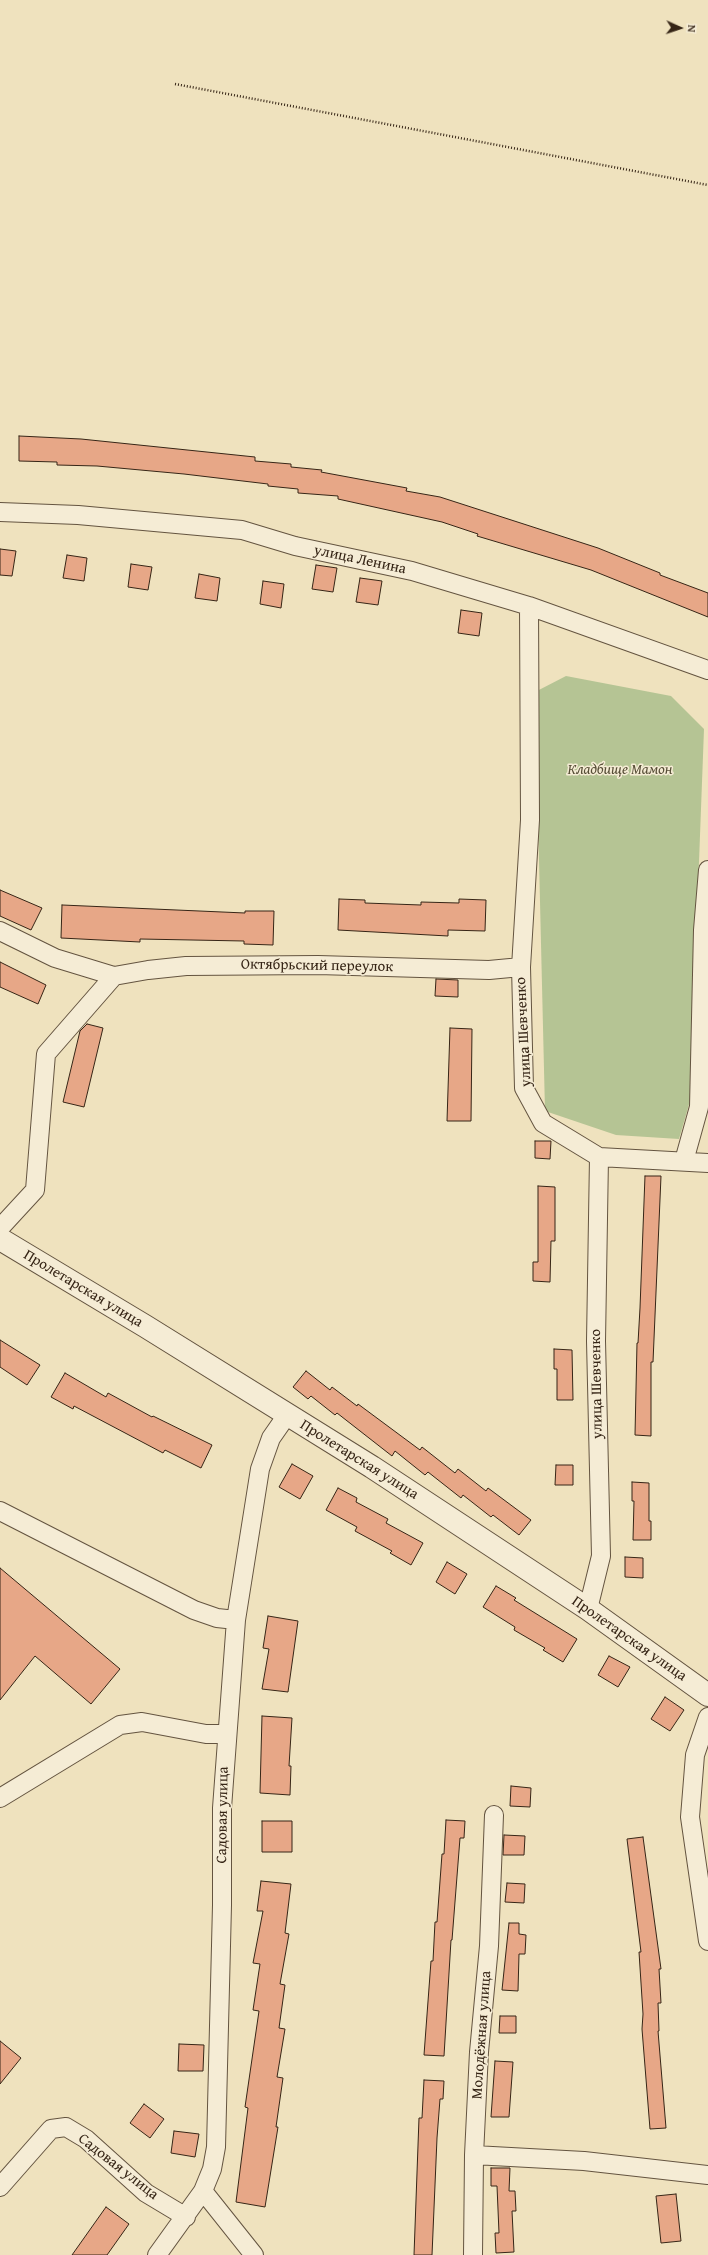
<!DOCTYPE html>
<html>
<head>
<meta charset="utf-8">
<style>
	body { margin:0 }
	#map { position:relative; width:708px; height:2255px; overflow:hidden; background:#efe2be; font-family:"Gentium Book Plus",serif }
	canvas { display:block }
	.north { position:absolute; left:660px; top:8px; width:40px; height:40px; -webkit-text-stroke:3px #f5ecd5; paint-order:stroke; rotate:93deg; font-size:11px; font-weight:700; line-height:16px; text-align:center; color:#362516 }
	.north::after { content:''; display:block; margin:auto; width:14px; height:18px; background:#362516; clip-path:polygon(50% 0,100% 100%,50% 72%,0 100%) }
</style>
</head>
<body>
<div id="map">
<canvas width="708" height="2255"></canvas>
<div class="north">N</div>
</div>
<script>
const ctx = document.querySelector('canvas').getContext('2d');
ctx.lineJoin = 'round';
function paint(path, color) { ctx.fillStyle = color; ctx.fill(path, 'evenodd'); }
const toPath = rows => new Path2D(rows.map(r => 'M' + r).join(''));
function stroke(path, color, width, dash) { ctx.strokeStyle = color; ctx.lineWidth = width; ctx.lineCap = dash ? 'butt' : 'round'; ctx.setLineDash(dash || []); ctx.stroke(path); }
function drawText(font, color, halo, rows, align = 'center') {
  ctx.font = font + ' "Gentium Book Plus",serif'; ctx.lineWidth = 3; ctx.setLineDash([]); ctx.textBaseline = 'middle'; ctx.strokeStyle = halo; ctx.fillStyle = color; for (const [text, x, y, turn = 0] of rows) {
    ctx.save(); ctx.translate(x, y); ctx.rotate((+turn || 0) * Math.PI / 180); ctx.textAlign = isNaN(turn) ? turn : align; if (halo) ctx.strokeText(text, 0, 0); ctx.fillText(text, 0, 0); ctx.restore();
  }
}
paint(toPath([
	[566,676,671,696,704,729,690,1101,679,1139,616,1135,545,1111,535,692]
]), '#b5c494');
const building = toPath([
	[19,436,81,439,255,457,255,461,291,464,291,467,322,470,321,472,407,488,406,491,440,497,598,548,660,573,660,575,708,593,708,617,591,570,477,536,478,534,442,522,338,499,338,496,298,493,298,489,268,486,268,484,184,474,97,466,57,465,57,462,19,461,19,436],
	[0,549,16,551,12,576,0,575,0,549],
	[67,555,87,558,84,581,63,578,67,555],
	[131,564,152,567,148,590,128,587,131,564],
	[316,565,337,568,333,592,312,589,316,565],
	[199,574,220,578,217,601,195,598,199,574],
	[360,578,382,581,378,605,356,602,360,578],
	[263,581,284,584,281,608,260,604,263,581],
	[461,610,482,613,479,636,458,633,461,610],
	[0,890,42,908,31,930,0,916,0,890],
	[339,899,365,900,365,903,421,905,421,902,459,903,459,899,486,900,485,931,448,930,448,936,338,930,339,899],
	[62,905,245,913,245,911,274,911,273,945,244,944,244,941,140,939,140,942,61,938,62,905],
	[0,962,46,985,38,1004,0,987,0,962],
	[436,979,458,980,458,997,435,996,436,979],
	[87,1024,103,1028,84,1107,63,1102,80,1031,87,1024],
	[450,1028,472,1029,471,1121,447,1121,450,1028],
	[535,1141,551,1141,550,1159,535,1158,535,1141],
	[645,1176,661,1176,653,1362,651,1362,651,1436,635,1435,637,1343,638,1343,640,1308,645,1176],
	[538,1186,555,1187,555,1241,551,1241,550,1282,533,1281,533,1262,538,1262,538,1186],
	[0,1340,40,1365,27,1385,0,1367,0,1340],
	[554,1349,572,1350,573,1400,557,1400,557,1369,554,1369,554,1349],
	[306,1371,330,1390,332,1387,357,1406,358,1404,420,1450,422,1447,455,1473,458,1469,486,1491,488,1488,531,1520,519,1535,493,1515,491,1517,463,1495,461,1498,428,1472,425,1475,395,1451,392,1456,337,1413,335,1415,311,1396,308,1399,293,1387,306,1371],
	[65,1373,106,1397,108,1393,152,1417,153,1416,212,1445,201,1468,165,1450,163,1453,74,1406,73,1409,51,1397,65,1373],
	[292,1464,313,1476,300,1499,279,1487,292,1464],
	[556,1465,573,1465,573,1485,555,1485,556,1465],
	[632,1482,649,1483,649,1521,651,1521,651,1540,633,1540,634,1501,632,1501,632,1482],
	[338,1488,357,1498,356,1502,388,1519,386,1523,423,1543,411,1565,390,1553,392,1551,355,1531,357,1527,326,1510,338,1488],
	[625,1557,643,1558,643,1578,625,1577,625,1557],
	[447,1562,467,1574,455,1594,436,1582,447,1562],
	[0,1568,120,1669,91,1704,35,1656,0,1700,0,1568],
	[496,1586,516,1598,514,1600,577,1639,563,1662,543,1650,545,1648,514,1630,515,1627,483,1607,496,1586],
	[268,1616,298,1621,288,1692,262,1689,269,1649,263,1648,268,1616],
	[609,1656,630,1667,618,1687,598,1675,609,1656],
	[665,1697,684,1710,670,1731,651,1719,665,1697],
	[262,1716,292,1718,289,1766,291,1766,290,1795,260,1793,262,1716],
	[511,1786,531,1788,530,1807,510,1806,511,1786],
	[446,1820,465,1821,464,1838,460,1838,452,1940,451,1940,444,2056,424,2055,431,1961,433,1961,435,1922,437,1922,442,1854,444,1854,446,1820],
	[262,1821,292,1821,292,1852,262,1852,262,1821],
	[504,1835,525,1836,524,1855,503,1855,504,1835],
	[643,1837,661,1969,659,1969,661,2003,658,2003,659,2031,658,2031,666,2128,650,2129,642,2029,643,2014,639,1952,641,1952,627,1839,643,1837],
	[261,1881,291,1884,285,1933,289,1934,280,1984,285,1985,279,2028,285,2029,277,2077,283,2078,276,2127,278,2127,265,2207,236,2202,248,2108,245,2107,259,2011,253,2010,260,1964,253,1963,263,1911,257,1911,261,1881],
	[507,1883,525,1884,524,1903,505,1902,507,1883],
	[509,1923,519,1923,519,1934,526,1935,525,1954,519,1954,518,1991,502,1990,509,1923],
	[500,2016,516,2016,516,2033,499,2033,500,2016],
	[0,2041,21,2058,0,2084,0,2041],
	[179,2044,204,2045,203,2071,178,2071,179,2044],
	[495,2061,513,2062,509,2117,491,2117,495,2061],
	[424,2080,444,2081,443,2099,440,2099,437,2138,432,2255,414,2255,419,2118,422,2118,424,2080],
	[144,2104,164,2119,150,2138,130,2123,144,2104],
	[174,2131,199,2134,195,2157,171,2153,174,2131],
	[491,2168,510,2168,509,2191,515,2191,516,2211,512,2211,514,2252,496,2253,495,2233,499,2233,497,2186,491,2186,491,2168],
	[676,2194,681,2241,661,2243,656,2196,676,2194],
	[106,2207,129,2224,107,2255,72,2255,106,2207]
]);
paint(building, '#e7a787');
stroke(building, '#362516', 1);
const minor = toPath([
	[0,512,78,515,242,530,295,546,412,571,529,606,708,670],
	[529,606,530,820,521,967,524,1088,543,1123,599,1157,708,1163],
	[0,931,55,958,114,976,148,970,186,966,318,965,489,970,521,967],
	[684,1161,699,1107,703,930,708,870],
	[0,1228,35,1190,46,1054,114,976],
	[0,1511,194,1610,217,1618,236,1620],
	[588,1609,601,1556,596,1341,599,1157],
	[708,1717,695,1755,690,1817,708,1941],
	[0,1798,120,1725,142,1722,206,1734,226,1734],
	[474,2155,584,2161,708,2175],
	[0,2187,51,2129,66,2127,86,2139,146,2193,186,2217],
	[203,2191,254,2255],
	[157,2255,203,2191,212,2169,216,2147,222,1905,222,1808,236,1620,260,1469,271,1438,287,1415],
	[473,2255,474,2155,479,2052,489,1946,494,1815]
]);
const tertiary = toPath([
	[0,1239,145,1326,372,1467,588,1609,708,1695]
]);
stroke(minor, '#645440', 20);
stroke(tertiary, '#645440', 24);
stroke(toPath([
	[175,84,708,185]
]), '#362516', 2.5, [1, 2]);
stroke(minor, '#f5ecd5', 18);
stroke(tertiary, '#f5ecd5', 22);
drawText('15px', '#362516', '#f5ecd5', [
	["улица Ленина",360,560,12],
	["Октябрьский переулок",317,966,1],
	["улица Шевченко",524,1032,-93],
	["Пролетарская улица",83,1289,31],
	["улица Шевченко",597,1384,-91],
	["Пролетарская улица",359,1460,32],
	["Пролетарская улица",629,1639,35],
	["Садовая улица",223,1815,-89],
	["Молодёжная улица",482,2035,-86],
	["Садовая улица",118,2167,38]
]);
drawText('italic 15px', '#564d36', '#f5ecd5', [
	["Кладбище Мамон",620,770]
]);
</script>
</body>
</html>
